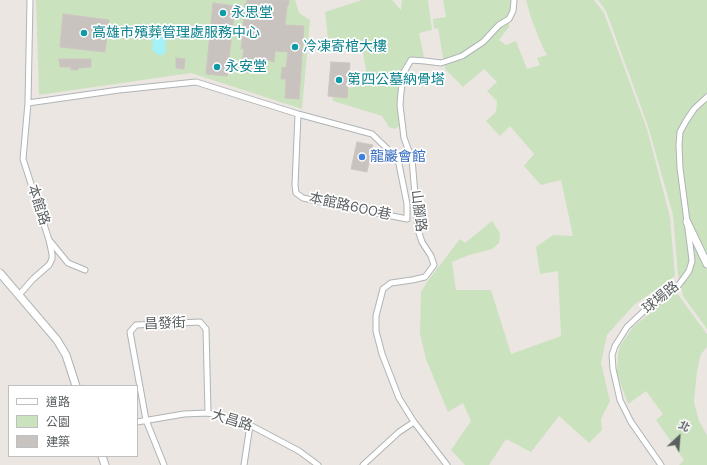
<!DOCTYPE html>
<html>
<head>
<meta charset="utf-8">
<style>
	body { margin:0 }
	#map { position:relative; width:707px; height:465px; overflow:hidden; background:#ebe6e1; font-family:"DM Sans","Noto Sans TC",sans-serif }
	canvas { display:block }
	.legend { position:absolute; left:8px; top:385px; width:130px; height:72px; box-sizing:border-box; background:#fff; border:1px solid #bdbfc0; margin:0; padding:5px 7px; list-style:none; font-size:12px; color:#5a5f61 }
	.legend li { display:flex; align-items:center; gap:8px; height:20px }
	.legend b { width:20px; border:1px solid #bdbfc0 }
	.north { position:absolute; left:659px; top:417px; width:40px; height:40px; -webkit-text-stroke:3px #fff; paint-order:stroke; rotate:26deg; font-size:11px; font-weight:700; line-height:16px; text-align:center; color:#5a5f61 }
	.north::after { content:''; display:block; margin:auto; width:14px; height:18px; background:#5a5f61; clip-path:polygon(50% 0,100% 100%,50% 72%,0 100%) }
</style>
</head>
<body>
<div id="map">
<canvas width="707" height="465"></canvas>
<ul class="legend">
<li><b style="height:5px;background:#fff"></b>道路</li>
<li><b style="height:11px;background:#cbe2bf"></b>公園</li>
<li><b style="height:11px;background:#c9c3c0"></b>建築</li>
</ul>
<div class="north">北</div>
</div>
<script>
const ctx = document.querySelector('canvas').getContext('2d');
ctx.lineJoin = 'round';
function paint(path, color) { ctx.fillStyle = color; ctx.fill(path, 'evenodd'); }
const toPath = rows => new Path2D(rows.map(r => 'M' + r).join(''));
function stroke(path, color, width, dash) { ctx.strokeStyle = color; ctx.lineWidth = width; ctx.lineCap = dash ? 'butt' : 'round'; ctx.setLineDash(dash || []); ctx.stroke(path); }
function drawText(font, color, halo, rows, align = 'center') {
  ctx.font = font + ' "DM Sans","Noto Sans TC",sans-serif'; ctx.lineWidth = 3.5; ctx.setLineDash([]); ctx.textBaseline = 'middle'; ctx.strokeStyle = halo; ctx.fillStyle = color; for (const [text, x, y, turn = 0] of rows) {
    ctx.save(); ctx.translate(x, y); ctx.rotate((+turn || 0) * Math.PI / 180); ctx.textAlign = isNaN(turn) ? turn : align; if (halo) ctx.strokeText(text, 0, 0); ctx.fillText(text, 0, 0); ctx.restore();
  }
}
paint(toPath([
	[36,0,295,0,299,13,310,20,302,109,191,73,39,95],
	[362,0,392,0,401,10,402,0,428,0,432,30,419,33,424,57,408,58,400,72,398,91,399,126,395,129,389,127,382,116,333,101,332,94,359,85,366,70,361,40,328,38,325,12],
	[443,0,509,0,512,3,510,16,482,41,467,52,473,58,468,53,499,26,509,20,509,27,499,40,506,45,516,41,527,69,540,65,537,58,547,55,543,48,531,18,526,0,594,0,604,13,647,129,670,217,675,276,634,305,607,335,601,363,610,401,601,419,602,430,589,443,559,416,531,452,506,439,489,465,465,465,451,450,471,421,463,403,448,412,426,359,420,334,421,292,427,282,460,239,465,243,492,221,500,233,499,243,492,249,469,255,452,262,456,290,491,290,511,354,561,336,558,271,540,274,536,247,553,235,573,236,561,180,541,185,524,166,534,154,510,126,500,136,486,121,496,112,497,101,487,91,497,82,484,69,463,87,445,69,438,28,434,29,433,19,446,17],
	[598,0,707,0,707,329,683,296,678,274,673,215,648,126,606,11],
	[676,292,707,334,707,347,701,354,697,371,694,402,699,421,707,435,707,465,679,465,684,460,656,420,663,414,646,391,628,404,617,373,618,354,620,346,633,327]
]), '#cbe2bf');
paint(toPath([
	[155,33,160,34,166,37,167,40,165,43,166,51,163,55,159,55,154,52,152,49,153,44,151,39,152,35]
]), '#a5f1f8');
const building = toPath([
	[247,0,289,0,288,6,287,6,285,25,304,26,299,99,285,98,286,79,281,79,282,67,286,68,288,52,275,51,274,62,264,59,263,66,252,66,252,72,241,72,244,49,241,49,245,3,247,3,247,0],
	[213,3,235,6,227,76,206,74,213,3],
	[63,14,109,20,105,52,60,47,63,14],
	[176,58,185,59,184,69,176,68,176,58],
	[59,59,91,59,91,67,78,68,78,70,71,70,71,67,60,67,59,59],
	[331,62,350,63,347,98,328,96,331,62],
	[357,142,373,145,367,172,351,169,357,142]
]);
paint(building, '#c9c3c0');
stroke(building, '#cfc5c0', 1);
const minor = toPath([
	[28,103,119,90,196,82,298,114,372,134,398,159,407,204,407,219,303,198,296,193,295,185,298,114],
	[50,241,68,263,85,270],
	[19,295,33,279,49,265,52,259,52,254,49,240,23,159,28,103,30,0],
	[137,422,184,414,208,413,228,418,250,425,299,451,318,465],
	[164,465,146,420,130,332,136,325,200,322,206,329,208,413],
	[244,465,250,425],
	[363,465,399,432,414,422],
	[447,465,414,422,399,398,382,354,376,331,376,316,383,289,391,283,412,280,425,277,434,265,431,256,422,242,418,230,412,159,404,138,400,105,401,92,404,72,411,60,425,61,441,63,462,56,483,42,499,25,509,19,513,11,514,0],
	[661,465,631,422,620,400,613,369,612,355,615,346,627,327,643,312,669,294,677,287,684,278,689,271,692,261,691,252,680,168,679,145,680,132,686,121,694,109,707,97]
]);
const tertiary = toPath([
	[687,222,707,264],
	[0,273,57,340,66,355,76,386],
	[102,456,105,465]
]);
stroke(minor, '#afb4b6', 7);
stroke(tertiary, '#afb4b6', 9);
stroke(minor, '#fff', 5);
stroke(tertiary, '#fff', 7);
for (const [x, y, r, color] of [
	[223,13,4,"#0f9aa8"],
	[84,33,4,"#0f9aa8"],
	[295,47,4,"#0f9aa8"],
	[217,67,4,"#0f9aa8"],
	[339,80,4,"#0f9aa8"],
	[362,157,4,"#3f7fe0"]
]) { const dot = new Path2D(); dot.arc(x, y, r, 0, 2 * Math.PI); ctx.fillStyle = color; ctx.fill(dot); stroke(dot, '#fff', 1.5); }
drawText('14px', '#0d838f', '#fff', [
	["永思堂",231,13],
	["高雄市殯葬管理處服務中心",92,33],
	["冷凍寄棺大樓",303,47],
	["永安堂",225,67],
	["第四公墓納骨塔",347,80]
], 'left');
drawText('14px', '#366cbe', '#fff', [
	["龍巖會館",370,157]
], 'left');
drawText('14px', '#5a5f61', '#fff', [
	["本館路",38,205,72],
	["本館路600巷",350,207,12],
	["山腳路",418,211,83],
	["球場路",661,298,-39],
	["昌發街",165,324,-2],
	["大昌路",232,421,17]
]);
</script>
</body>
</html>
